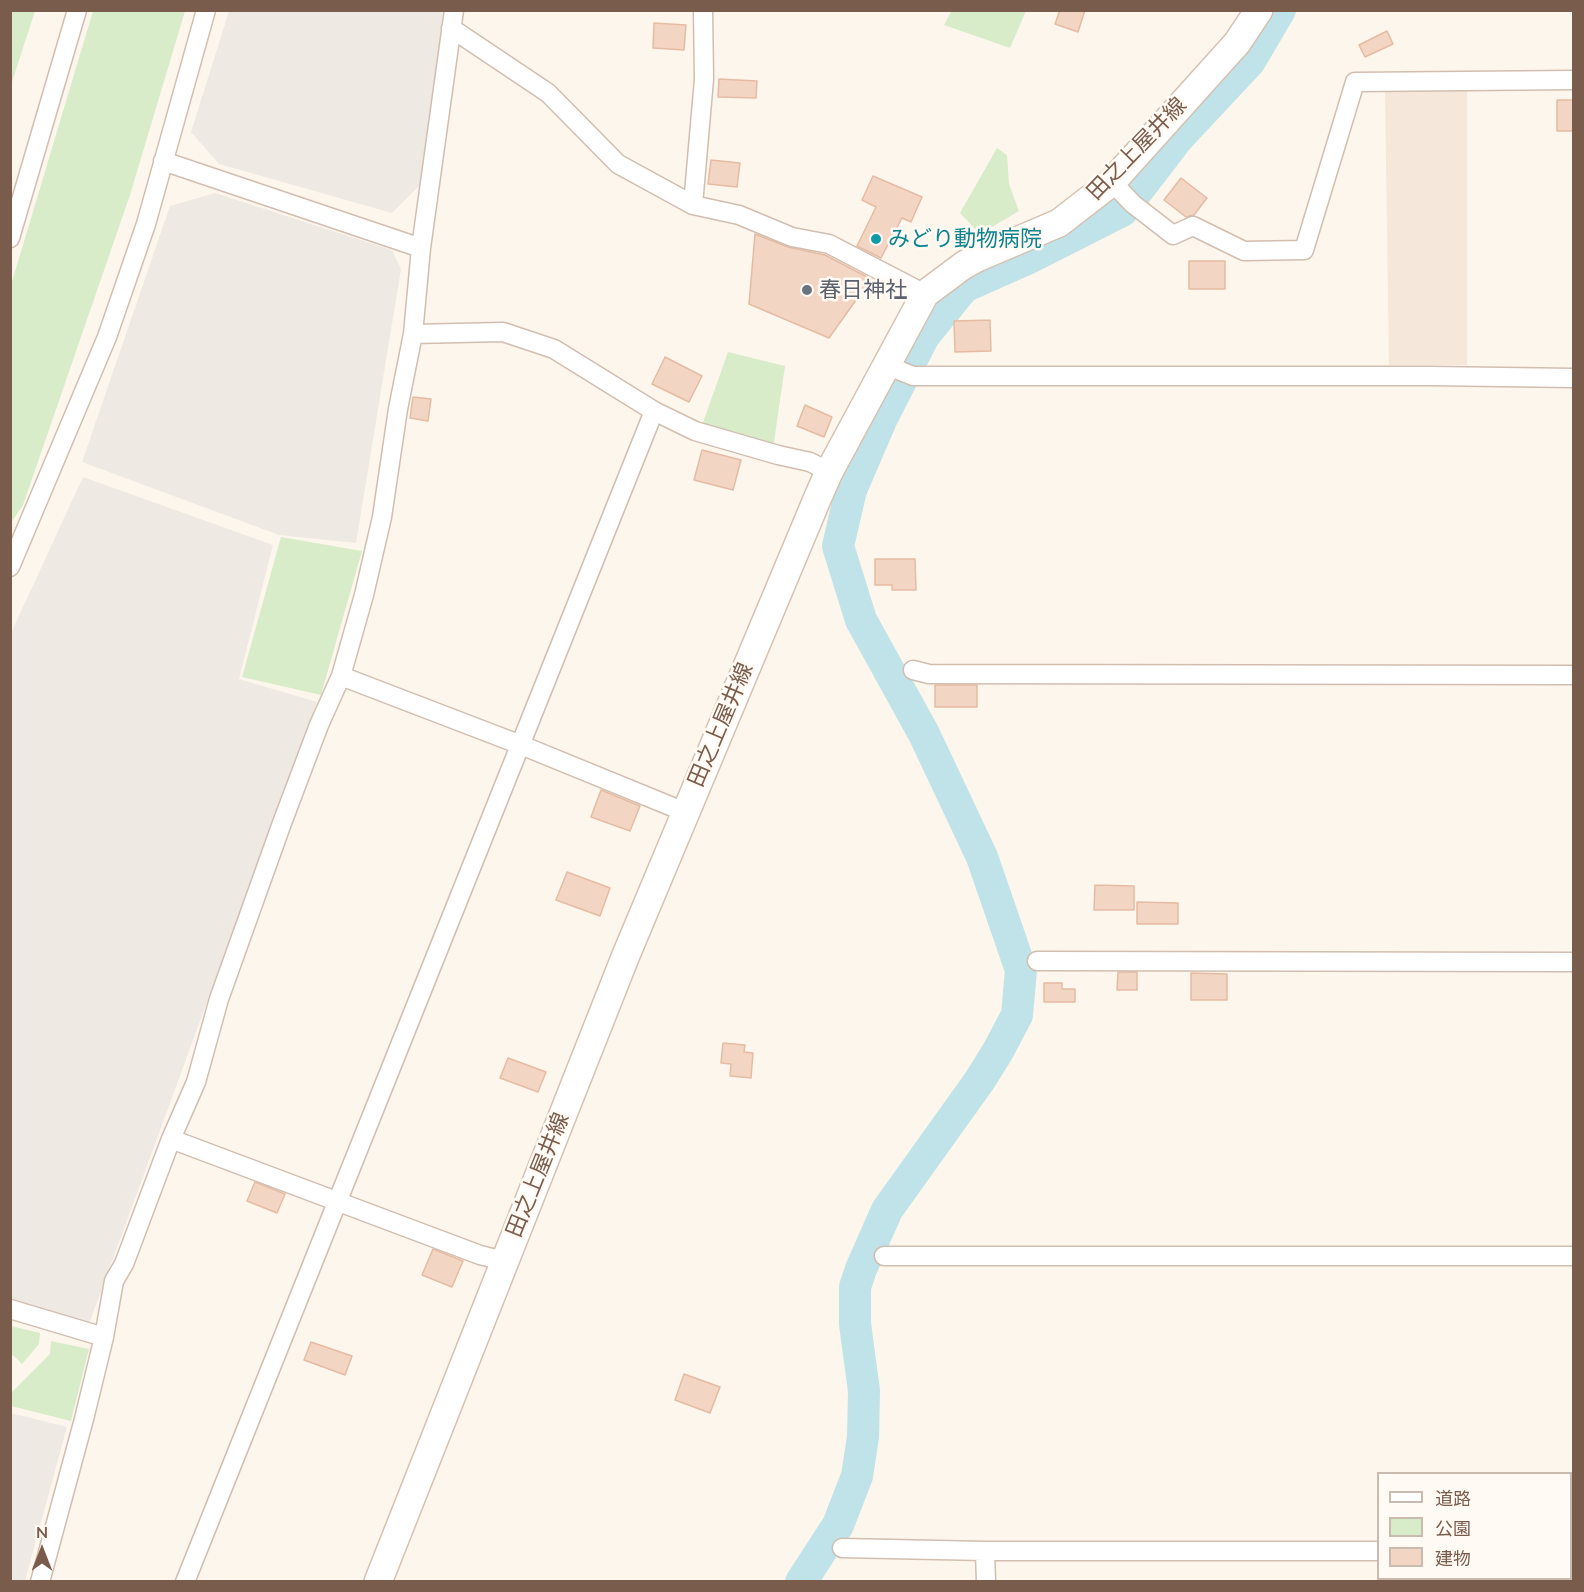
<!DOCTYPE html>
<html>
<head>
<meta charset="utf-8">
<style>
	body { margin:0 }
	#map { position:relative; width:1584px; height:1592px; overflow:hidden; background:#fdf6ec; font-family:Mulish,"Noto Sans JP",sans-serif }
	canvas { display:block }
	.frame { position:absolute; inset:0; border:12px solid #7a5c4d; pointer-events:none }
	.legend { position:absolute; left:1377px; top:1472px; width:195px; height:108px; box-sizing:border-box; background:#fffaf3; border:2px solid #cabbb1; margin:0; padding:8px 10px; list-style:none; font-size:18px; color:#7a5c4d }
	.legend li { display:flex; align-items:center; gap:12px; height:30px }
	.legend b { width:30px; border:2px solid #cabbb1 }
	.north { position:absolute; left:12px; top:1520px; width:60px; height:60px; -webkit-text-stroke:4px #fffaf3; paint-order:stroke; rotate:0deg; font-size:16px; font-weight:700; line-height:24px; text-align:center; color:#7a5c4d }
	.north::after { content:''; display:block; margin:auto; width:21px; height:27px; background:#7a5c4d; clip-path:polygon(50% 0,100% 100%,50% 72%,0 100%) }
</style>
</head>
<body>
<div id="map">
<canvas width="1584" height="1592"></canvas>
<div class="frame"></div>
<ul class="legend">
<li><b style="height:8px;background:#fff"></b>道路</li>
<li><b style="height:16px;background:#d8ecc9"></b>公園</li>
<li><b style="height:16px;background:#f3d5c3"></b>建物</li>
</ul>
<div class="north">N</div>
</div>
<script>
const ctx = document.querySelector('canvas').getContext('2d');
ctx.lineJoin = 'round';
function paint(path, color) { ctx.fillStyle = color; ctx.fill(path, 'evenodd'); }
const toPath = rows => new Path2D(rows.map(r => 'M' + r).join(''));
function stroke(path, color, width, dash) { ctx.strokeStyle = color; ctx.lineWidth = width; ctx.lineCap = dash ? 'butt' : 'round'; ctx.setLineDash(dash || []); ctx.stroke(path); }
function drawText(font, color, halo, rows, align = 'center') {
  ctx.font = font + ' Mulish,"Noto Sans JP",sans-serif'; ctx.lineWidth = 5; ctx.setLineDash([]); ctx.textBaseline = 'middle'; ctx.strokeStyle = halo; ctx.fillStyle = color; for (const [text, x, y, turn = 0] of rows) {
    ctx.save(); ctx.translate(x, y); ctx.rotate((+turn || 0) * Math.PI / 180); ctx.textAlign = isNaN(turn) ? turn : align; if (halo) ctx.strokeText(text, 0, 0); ctx.fillText(text, 0, 0); ctx.restore();
  }
}
paint(toPath([
	[1467,89,1467,365,1389,365,1385,91]
]), '#f5e8da');
paint(toPath([
	[229,11,443,11,423,182,392,213,219,164,191,132],
	[215,193,392,250,401,269,356,543,279,535,82,462,170,206],
	[83,477,273,545,239,679,317,702,89,1324,11,1299,11,633],
	[11,1413,67,1427,25,1581,11,1581]
]), '#efe9e4');
paint(toPath([
	[11,10,35,11,11,85,10,11],
	[952,10,1026,10,1026,11,1010,48,944,25],
	[93,11,185,11,130,195,23,505,11,523,11,285],
	[997,148,1007,155,1009,184,1019,211,980,234,960,213],
	[728,352,785,366,773,449,701,428],
	[281,537,362,551,321,695,242,677],
	[11,1326,40,1333,39,1344,22,1364,13,1355,11,1357],
	[51,1341,89,1349,71,1421,11,1406,11,1393,50,1354]
]), '#d8ecc9');
stroke(toPath([
	[801,1582,838,1525,857,1476,863,1437,864,1391,855,1324,855,1287,861,1269,887,1210,980,1080,998,1051,1017,1015,1021,970,982,857,924,734,861,620,838,546,851,490,882,418,924,336,964,287,1027,259,1122,211,1178,138,1250,61,1280,10]
]), '#bfe3e8', 32);
const building = toPath([
	[1060,10,1085,10,1078,32,1055,24,1060,10],
	[654,23,686,25,684,50,653,48,654,23],
	[1387,31,1393,44,1365,57,1359,45,1387,31],
	[719,79,757,81,756,98,718,97,719,79],
	[1557,100,1574,100,1574,131,1557,131,1557,100],
	[711,160,740,163,737,187,708,184,711,160],
	[873,176,922,197,911,222,902,218,881,258,857,246,876,207,862,200,873,176],
	[1181,178,1207,198,1194,215,1186,217,1164,200,1181,178],
	[755,234,788,247,825,255,871,279,829,338,749,304,755,234],
	[1189,261,1225,261,1225,289,1189,289,1189,261],
	[990,320,991,351,955,352,954,321,990,320],
	[665,357,702,376,689,402,652,384,665,357],
	[413,397,431,399,428,421,410,418,413,397],
	[805,405,832,417,824,437,797,426,805,405],
	[702,450,741,460,733,490,694,480,702,450],
	[875,559,915,559,916,590,892,590,892,585,875,585,875,559],
	[935,685,977,685,977,707,935,707,935,685],
	[601,790,640,806,630,831,591,817,601,790],
	[567,872,610,888,600,916,556,900,567,872],
	[1095,885,1134,886,1134,910,1094,910,1095,885],
	[1137,902,1178,903,1178,924,1137,924,1137,902],
	[1118,972,1137,972,1137,990,1117,990,1118,972],
	[1191,973,1227,974,1227,1000,1191,1000,1191,973],
	[1044,983,1062,983,1062,989,1075,989,1075,1002,1044,1002,1044,983],
	[723,1043,745,1045,744,1052,753,1053,751,1078,730,1076,731,1064,721,1063,723,1043],
	[508,1058,546,1072,538,1092,500,1078,508,1058],
	[255,1182,285,1194,277,1213,247,1201,255,1182],
	[433,1249,463,1261,452,1287,422,1275,433,1249],
	[311,1342,352,1356,345,1375,304,1360,311,1342],
	[684,1374,720,1387,710,1413,675,1400,684,1374]
]);
paint(building, '#f3d5c3');
stroke(building, '#e6bba3', 1.5);
const minor = toPath([
	[451,28,548,93,618,164,693,205,739,215,792,237,829,244,925,294],
	[163,161,421,248],
	[1112,182,1133,204,1173,235,1193,226,1244,251,1304,250,1355,82,1574,80],
	[693,205,704,79,703,10],
	[10,238,77,10],
	[413,334,503,332,554,349,654,411,695,431,778,455,810,462,829,472],
	[886,365,913,376,1430,376,1574,378],
	[10,567,107,337,146,224,206,10],
	[913,670,929,674,1574,675],
	[341,676,521,745,685,812],
	[1037,961,1574,962],
	[171,1139,480,1255,504,1261],
	[884,1256,1574,1256],
	[10,1309,104,1337],
	[842,1548,985,1551,1378,1551],
	[985,1551,986,1582],
	[1570,1551,1574,1551],
	[40,1582,84,1419,104,1337,114,1281,124,1264,171,1139,196,1082,219,999,282,823,319,725,341,676,364,595,382,517,398,409,413,334,421,248,454,10],
	[185,1582,654,411]
]);
const secondary = toPath([
	[378,1582,626,955,818,497,829,472,925,294,964,265,977,258,1059,223,1112,182,1237,43,1259,10]
]);
stroke(minor, '#d1beb0', 21);
stroke(secondary, '#d6c0b0', 30);
stroke(minor, '#fff', 18);
stroke(secondary, '#fff', 27);
for (const [x, y, r, color] of [
	[876,239,6,"#0f9aa8"],
	[807,290,6,"#6b7280"]
]) { const dot = new Path2D(); dot.arc(x, y, r, 0, 2 * Math.PI); ctx.fillStyle = color; ctx.fill(dot); stroke(dot, '#fffaf3', 2); }
drawText('22px', '#7a5c4d', '#fffaf3', [
	["田之上屋井線",1137,149,-46],
	["田之上屋井線",721,725,-67],
	["田之上屋井線",538,1175,-68]
]);
drawText('22px', '#0d838f', '#fffaf3', [
	["みどり動物病院",888,239]
], 'left');
drawText('22px', '#5b616d', '#fffaf3', [
	["春日神社",819,290]
], 'left');
</script>
</body>
</html>
